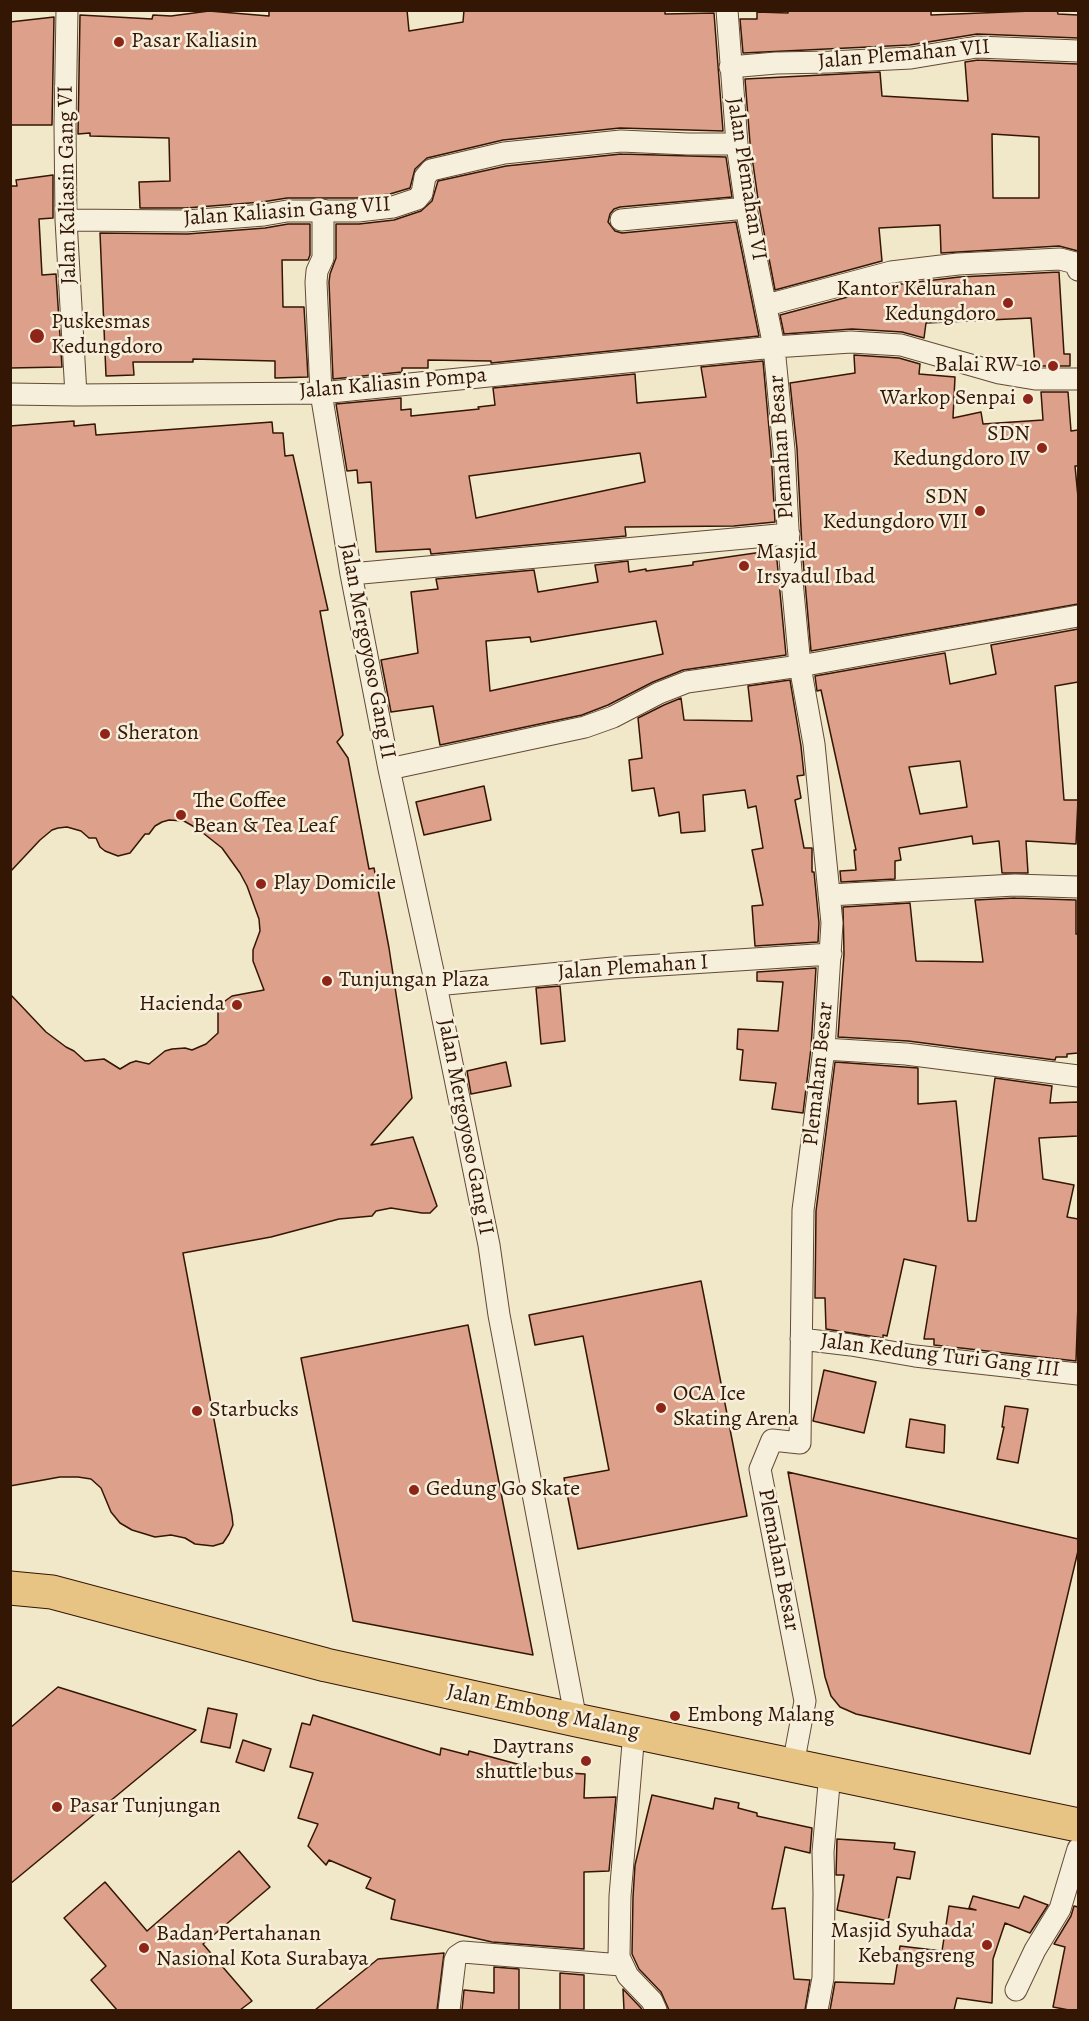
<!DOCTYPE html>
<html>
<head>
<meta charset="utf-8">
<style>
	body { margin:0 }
	#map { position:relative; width:1089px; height:2021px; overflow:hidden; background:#f1e7c9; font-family:Alegreya,serif }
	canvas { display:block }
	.frame { position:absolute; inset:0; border:12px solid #341604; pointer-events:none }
</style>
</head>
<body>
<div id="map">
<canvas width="1089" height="2021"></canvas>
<div class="frame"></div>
</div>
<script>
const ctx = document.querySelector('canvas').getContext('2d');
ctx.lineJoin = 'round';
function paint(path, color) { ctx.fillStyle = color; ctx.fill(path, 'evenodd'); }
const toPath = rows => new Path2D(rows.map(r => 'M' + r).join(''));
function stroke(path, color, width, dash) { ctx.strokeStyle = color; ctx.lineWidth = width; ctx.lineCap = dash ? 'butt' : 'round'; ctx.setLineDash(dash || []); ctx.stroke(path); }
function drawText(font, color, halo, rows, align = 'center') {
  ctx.font = font + ' Alegreya,serif'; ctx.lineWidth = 5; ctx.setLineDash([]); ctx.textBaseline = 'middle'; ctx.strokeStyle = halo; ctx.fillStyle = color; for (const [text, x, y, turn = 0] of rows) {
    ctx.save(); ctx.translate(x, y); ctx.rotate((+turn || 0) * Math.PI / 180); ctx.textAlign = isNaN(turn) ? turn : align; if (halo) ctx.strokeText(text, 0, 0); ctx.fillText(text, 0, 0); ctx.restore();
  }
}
const building = toPath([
	[269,10,407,10,409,31,463,22,464,10,665,10,665,14,714,13,723,131,620,128,503,140,427,158,415,169,410,188,390,194,357,198,287,198,262,202,186,208,140,208,139,182,170,181,169,138,90,136,90,133,78,134,80,15,152,19,153,15,171,16,209,11,269,16,269,10],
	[788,10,931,10,931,15,1057,10,1058,14,1078,15,1078,38,977,34,910,45,743,53,740,19,757,19,757,12,788,13,788,10],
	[54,17,52,125,10,125,10,22,54,17],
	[978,60,1078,64,1078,251,1059,246,941,253,940,225,879,228,882,261,775,290,759,206,750,143,745,79,880,72,882,96,968,101,965,62,978,60],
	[992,134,1039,137,1039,198,993,198,992,134],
	[621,154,726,157,732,197,620,207,614,209,610,214,608,222,615,231,622,233,736,222,759,336,491,363,491,361,428,360,428,368,402,368,402,372,333,379,329,282,330,274,336,258,336,224,359,224,394,220,421,211,432,201,438,181,506,166,621,154],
	[53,175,53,218,39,219,42,275,56,274,62,367,10,368,10,186,17,186,16,180,53,175],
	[288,224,310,224,310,255,308,260,282,260,283,307,304,307,308,377,275,378,275,361,193,359,193,362,133,362,134,375,106,376,100,233,187,234,265,228,288,224],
	[1059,272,1064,354,1070,354,1070,366,1035,366,1031,318,926,323,924,338,902,332,852,329,784,334,780,315,893,285,959,277,1059,272],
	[854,355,899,358,920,364,919,374,955,377,953,418,981,412,983,424,1043,420,1041,392,1068,392,1071,431,1078,430,1078,466,1075,466,1078,497,1078,604,811,651,802,548,797,449,790,383,855,373,854,355],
	[763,361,771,451,775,522,734,526,625,527,626,536,431,554,430,549,376,552,371,482,358,483,357,470,347,471,336,404,401,398,401,410,411,409,411,416,479,409,478,407,495,405,493,388,635,374,637,403,706,397,701,367,763,361],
	[640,453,645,482,476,518,469,476,640,453],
	[74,421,74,426,95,424,96,435,272,422,273,433,283,433,285,456,293,455,328,610,320,611,343,735,337,742,348,758,369,869,374,868,389,948,412,1098,371,1145,413,1137,437,1206,430,1213,422,1213,391,1208,376,1211,372,1216,339,1219,271,1237,183,1253,232,1516,233,1525,229,1534,223,1543,213,1546,195,1544,185,1538,171,1535,155,1537,132,1530,120,1523,111,1512,101,1488,91,1479,78,1477,60,1477,10,1486,10,994,46,1032,66,1047,74,1051,85,1061,104,1059,120,1069,130,1063,136,1061,149,1064,165,1051,172,1049,185,1048,192,1050,206,1044,218,1033,218,1012,225,1001,232,996,264,990,253,961,253,950,260,931,259,919,247,886,240,873,222,848,198,829,184,821,169,820,162,822,155,826,149,834,145,834,130,853,118,856,105,851,100,847,96,838,89,838,81,831,67,827,58,828,52,830,40,840,10,872,10,426,74,421],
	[776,550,786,655,683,670,653,682,608,705,582,715,440,745,433,706,391,712,381,660,418,653,411,592,438,589,436,579,534,570,538,592,598,582,595,565,628,561,629,572,646,569,646,571,693,565,693,562,776,550],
	[656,621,663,654,490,691,486,641,530,637,531,642,656,621],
	[1078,629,1078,682,1055,686,1064,800,1078,800,1076,844,1026,841,1028,873,1002,873,999,841,973,844,972,836,899,848,901,860,895,861,895,879,841,882,840,871,856,870,854,850,856,850,821,690,817,691,815,676,945,653,950,684,996,674,991,645,1078,629],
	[960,761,967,807,920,814,909,767,960,761],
	[790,680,801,746,804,775,797,776,801,798,795,800,804,848,812,848,812,872,814,872,819,923,818,942,755,946,752,906,763,905,752,850,763,848,756,806,748,808,745,790,703,795,705,831,681,833,679,812,659,816,654,788,632,791,629,760,642,758,638,718,664,705,681,698,684,720,752,721,748,686,790,680],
	[484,786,491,820,424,835,416,802,484,786],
	[1015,898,1076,900,1076,934,1078,934,1078,1053,1067,1054,1067,1057,1056,1057,1055,1060,908,1041,838,1037,844,954,843,907,910,903,916,961,983,962,975,900,1015,898],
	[816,968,811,1048,803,1113,772,1109,776,1083,740,1080,743,1050,737,1049,738,1029,778,1031,783,982,757,981,757,972,816,968],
	[560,986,565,1041,541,1044,536,988,560,986],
	[506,1062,511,1086,471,1094,467,1071,506,1062],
	[835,1062,918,1068,918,1104,956,1101,968,1221,976,1221,995,1078,1052,1086,1050,1103,1078,1102,1078,1136,1039,1138,1043,1179,1074,1185,1067,1217,1078,1219,1078,1304,1076,1361,934,1345,934,1339,924,1339,936,1266,904,1259,887,1336,883,1335,883,1338,826,1329,825,1298,815,1298,816,1211,835,1062],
	[701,1281,747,1516,578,1549,564,1478,609,1470,583,1336,535,1345,529,1315,701,1281],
	[468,1325,533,1655,353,1621,301,1358,468,1325],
	[824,1370,876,1382,864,1433,813,1421,824,1370],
	[1005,1406,1028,1409,1018,1463,997,1459,1004,1427,1002,1427,1005,1406],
	[910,1419,945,1425,944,1453,906,1447,910,1419],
	[788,1472,1078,1539,1078,1551,1030,1754,856,1714,840,1707,831,1696,825,1677,788,1472],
	[58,1687,196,1730,10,1884,10,1728,58,1687],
	[208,1708,237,1714,230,1748,201,1742,208,1708],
	[313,1715,440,1755,441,1748,468,1755,469,1751,532,1768,553,1769,553,1772,585,1774,584,1798,616,1797,609,1871,584,1872,584,1949,492,1942,391,1919,395,1900,366,1888,371,1878,329,1860,326,1865,308,1846,318,1824,298,1818,313,1773,290,1767,302,1723,310,1725,313,1715],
	[243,1740,271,1749,264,1771,236,1762,243,1740],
	[652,1795,713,1809,715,1798,739,1803,738,1808,757,1813,757,1816,812,1828,810,1853,785,1847,772,1909,785,1908,794,1979,810,1980,805,2010,669,2010,661,1992,639,1969,632,1954,633,1897,635,1865,652,1795],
	[837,1839,895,1843,894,1849,915,1852,910,1879,897,1877,888,1921,837,1910,844,1875,836,1875,837,1839],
	[239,1851,270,1887,203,1944,252,2001,240,2010,117,2010,91,1980,106,1966,64,1918,105,1882,147,1931,239,1851],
	[973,1896,1019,1908,1024,1896,1048,1905,1030,1933,1005,1923,993,1959,992,2003,957,1998,954,2010,830,2010,835,1982,894,1984,900,1946,942,1951,949,1906,976,1910,969,1908,973,1896],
	[1074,1906,1078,1907,1078,2010,1069,2010,1053,2007,1065,1947,1054,1944,1071,1916,1074,1906],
	[444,1953,437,2010,315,2010,378,1959,444,1953],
	[494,1967,519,1969,519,2010,462,2010,464,1990,494,1993,494,1967],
	[560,1973,584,1975,584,2010,560,2010,560,1973],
	[623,1989,641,2008,642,2010,624,2010,623,1989]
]);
paint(building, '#dda08a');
stroke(building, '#341604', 1.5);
const street = toPath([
	[67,10,65,125,66,220,76,395],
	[727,10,737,144,746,208,774,347,784,450,789,549,800,666,814,744,832,923,824,1049,803,1210,800,1443,772,1440,760,1469,805,1701,793,1765],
	[730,67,776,63,830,62,911,58,977,47,1078,51],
	[323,210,323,258,317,271,316,282,321,393,351,574,389,769,436,985,489,1245,499,1315,576,1720],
	[66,220,186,221,264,215,287,211,358,211,393,207,417,199,422,193,425,177,431,170,504,153,621,141,688,144,737,144],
	[621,220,746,208],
	[767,305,891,272,958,264,1060,259,1075,263,1078,270],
	[10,394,76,395,321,393,774,347,851,342,901,345,999,373,1035,379,1078,379],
	[351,574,789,534],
	[389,769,585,727,613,717,659,693,687,682,800,666,1078,616],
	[829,895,1015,885,1078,887],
	[436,985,613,968,831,954],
	[824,1049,906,1054,1078,1076],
	[801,1339,851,1345,915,1356,1078,1374],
	[634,1732,620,1896,619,1957,628,1976,652,2001,656,2010],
	[1016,1990,1035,1950,1060,1909,1078,1849],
	[449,2010,455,1960,457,1956,463,1952,621,1965],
	[817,2010,823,1978,824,1893,823,1852,830,1773]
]);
const primary = toPath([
	[10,1588,52,1592,326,1665,576,1720,1078,1825]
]);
stroke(street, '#634a35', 23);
stroke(primary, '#341604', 35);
stroke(street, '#f6efdc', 21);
stroke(primary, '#e8c484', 33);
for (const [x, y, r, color] of [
	[119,42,6,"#8f2418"],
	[1008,303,6,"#8f2418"],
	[37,336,8,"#8f2418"],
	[1053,366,6,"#8f2418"],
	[1028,399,6,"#8f2418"],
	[1042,448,6,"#8f2418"],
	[980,511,6,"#8f2418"],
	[744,566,6,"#8f2418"],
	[105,734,6,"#8f2418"],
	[181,815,6,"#8f2418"],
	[261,884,6,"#8f2418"],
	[327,981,6,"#8f2418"],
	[237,1005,6,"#8f2418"],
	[661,1408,6,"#8f2418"],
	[197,1411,6,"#8f2418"],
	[414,1490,6,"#8f2418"],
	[675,1716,6,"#8f2418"],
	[586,1761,6,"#8f2418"],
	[57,1807,6,"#8f2418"],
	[987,1945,6,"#8f2418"],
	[144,1948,6,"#8f2418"]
]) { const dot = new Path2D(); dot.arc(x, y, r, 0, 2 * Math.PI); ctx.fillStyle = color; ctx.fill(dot); stroke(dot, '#f6efdc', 2); }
drawText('22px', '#341604', '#f6efdc', [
	["Pasar Kaliasin",131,42],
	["Kantor Kelurahan",996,290,"right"],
	["Kedungdoro",996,315,"right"],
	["Puskesmas",51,323],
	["Kedungdoro",51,348],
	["Balai RW 10",1041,366,"right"],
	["Warkop Senpai",1016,399,"right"],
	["SDN",1030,435,"right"],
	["Kedungdoro IV",1030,460,"right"],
	["SDN",968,498,"right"],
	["Kedungdoro VII",968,523,"right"],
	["Masjid",756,553],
	["Irsyadul Ibad",756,578],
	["Sheraton",117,734],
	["The Coffee",193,802],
	["Bean & Tea Leaf",193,827],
	["Play Domicile",273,884],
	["Tunjungan Plaza",339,981],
	["Hacienda",225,1005,"right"],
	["OCA Ice",673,1395],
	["Skating Arena",673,1420],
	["Starbucks",209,1411],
	["Gedung Go Skate",426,1490],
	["Embong Malang",687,1716],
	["Daytrans",574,1748,"right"],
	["shuttle bus",574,1773,"right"],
	["Pasar Tunjungan",69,1807],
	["Masjid Syuhada'",975,1932,"right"],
	["Kebangsreng",975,1957,"right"],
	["Badan Pertahanan",156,1935],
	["Nasional Kota Surabaya",156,1960]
], 'left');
drawText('22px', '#341604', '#f6efdc', [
	["Jalan Plemahan VII",904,55,-5],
	["Jalan Plemahan VI",746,179,81],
	["Jalan Kaliasin Gang VI",68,185,-91],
	["Jalan Kaliasin Gang VII",287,212,-4],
	["Jalan Kaliasin Pompa",393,384,-5],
	["Plemahan Besar",782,447,-94],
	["Jalan Mergoyoso Gang II",367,651,79],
	["Jalan Plemahan I",633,968,-4],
	["Plemahan Besar",819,1074,-84],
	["Jalan Mergoyoso Gang II",465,1127,79],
	["Jalan Kedung Turi Gang III",940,1356,7],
	["Plemahan Besar",778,1560,79],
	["Jalan Embong Malang",543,1712,12]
]);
</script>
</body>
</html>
